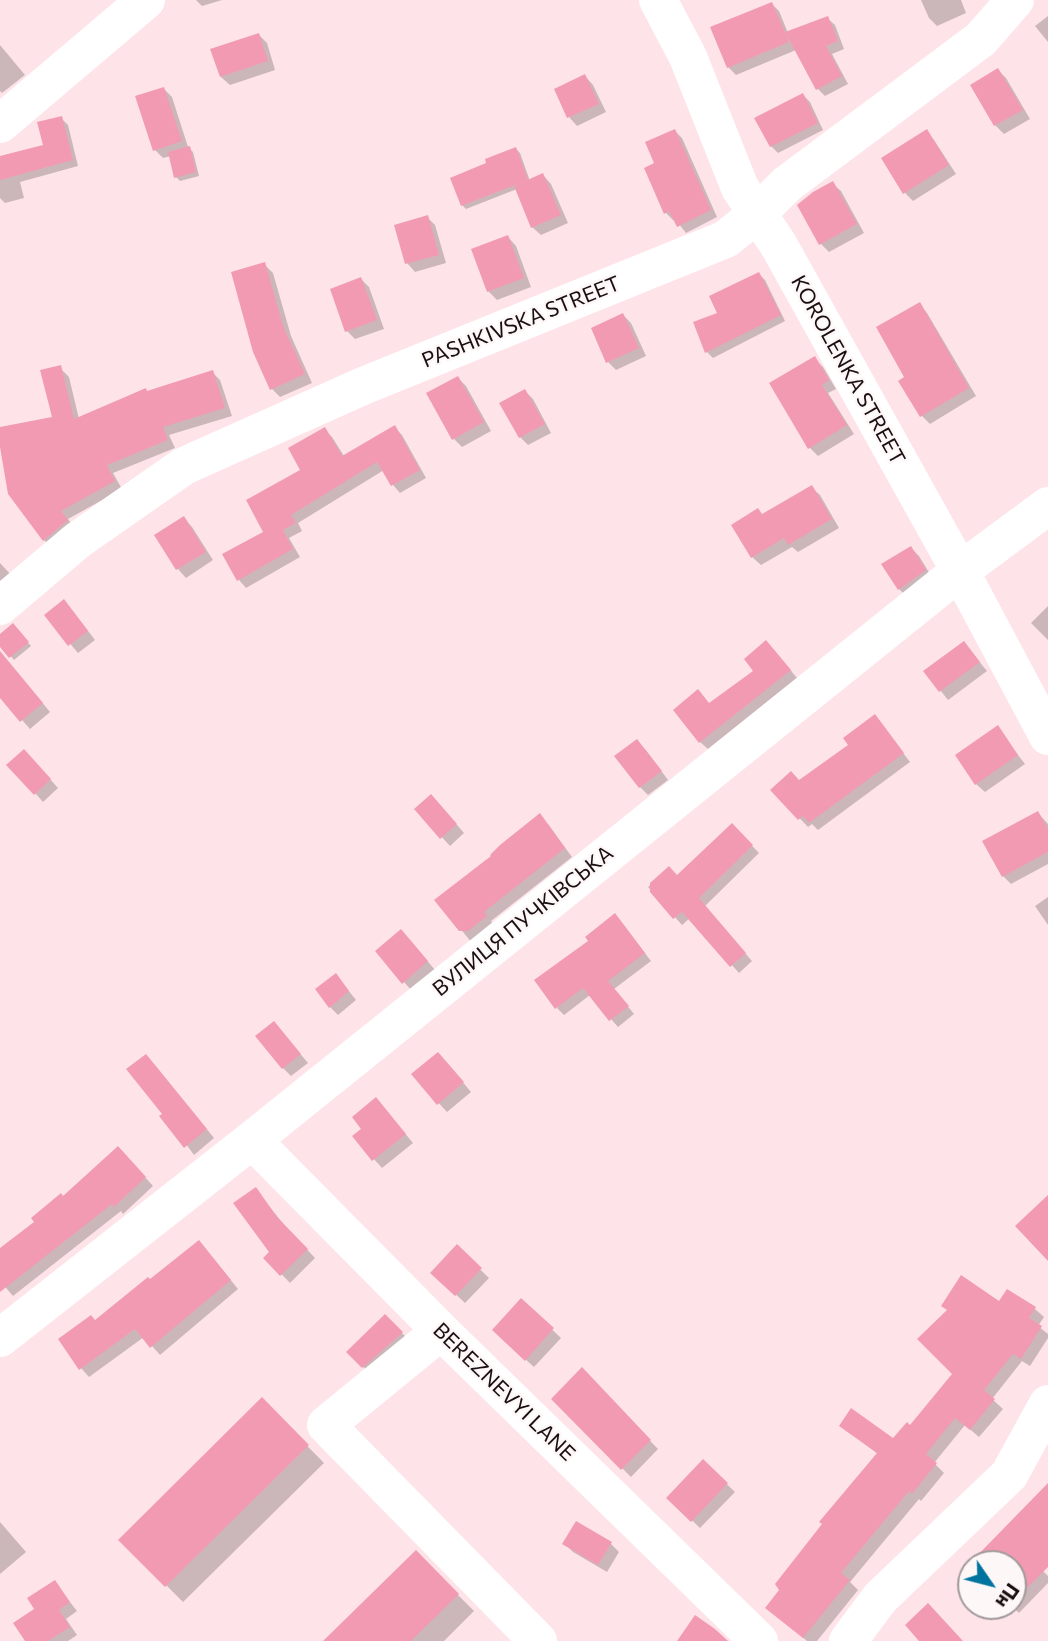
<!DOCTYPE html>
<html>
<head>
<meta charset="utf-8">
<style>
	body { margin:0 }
	#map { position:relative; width:1048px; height:1641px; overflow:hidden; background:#fee4e9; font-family:Commissioner,sans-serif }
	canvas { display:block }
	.north { position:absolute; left:957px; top:1550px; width:70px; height:70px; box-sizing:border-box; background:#fdf7f8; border:2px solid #a29a9c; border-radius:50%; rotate:125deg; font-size:19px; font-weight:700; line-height:28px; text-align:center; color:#190e11 }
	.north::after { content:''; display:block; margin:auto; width:24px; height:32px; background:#00749e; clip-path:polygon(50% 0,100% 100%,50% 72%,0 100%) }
</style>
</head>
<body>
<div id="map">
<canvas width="1048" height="1641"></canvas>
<div class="north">Пн</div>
</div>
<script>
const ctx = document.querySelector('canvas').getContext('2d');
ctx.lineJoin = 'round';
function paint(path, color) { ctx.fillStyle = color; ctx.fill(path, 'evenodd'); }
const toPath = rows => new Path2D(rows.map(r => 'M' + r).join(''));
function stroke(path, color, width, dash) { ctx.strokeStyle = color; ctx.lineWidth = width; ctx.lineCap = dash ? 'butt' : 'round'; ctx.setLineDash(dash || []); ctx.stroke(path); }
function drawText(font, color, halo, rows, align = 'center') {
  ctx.font = font + ' Commissioner,sans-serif'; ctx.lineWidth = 5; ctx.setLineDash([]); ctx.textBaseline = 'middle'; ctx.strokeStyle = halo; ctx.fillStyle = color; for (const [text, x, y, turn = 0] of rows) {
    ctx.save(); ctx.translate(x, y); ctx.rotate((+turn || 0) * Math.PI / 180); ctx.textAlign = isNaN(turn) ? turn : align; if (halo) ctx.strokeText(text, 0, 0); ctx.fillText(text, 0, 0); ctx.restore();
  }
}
paint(toPath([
	[196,0,222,0,202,6],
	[921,0,961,0,966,13,937,26,929,18],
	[772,4,779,11,788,33,827,18,835,25,844,49,832,54,848,84,825,96,818,89,796,50,736,75,728,67],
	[1048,16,1048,42,1035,26],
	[259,35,267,43,275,70,230,85,221,77],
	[0,45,25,75,2,93,0,91],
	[998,70,1006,78,1030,119,1004,134,995,125,972,86],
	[585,76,593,85,606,112,577,126,569,117,556,90],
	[164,89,172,97,188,147,193,152,199,176,180,181,176,177,171,156,163,158,155,150],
	[803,95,810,102,823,130,778,153,771,146],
	[61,118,68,125,78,166,20,182,24,198,5,203,0,198,0,158,45,146],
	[675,131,682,138,717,217,686,233,675,219,673,220,666,213,657,164],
	[926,132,934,140,956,174,913,201,905,193],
	[516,149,520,153,530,181,543,175,551,184,568,223,541,235,532,227,517,189,466,209,462,205,488,164],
	[832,183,841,191,864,233,829,252,821,244],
	[427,217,435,225,446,263,415,272,407,263],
	[508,237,516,246,531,287,497,300,489,292,473,250],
	[264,264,273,273,291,336,312,383,280,397,272,389,255,350],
	[759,274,765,280,785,321,713,358,707,352,719,314],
	[361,279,369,287,384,329,355,339,347,331],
	[919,304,927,313,976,396,930,424,922,416,901,381,906,378],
	[623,315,631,323,646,356,616,370,608,362],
	[815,359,823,367,836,389,828,393,854,434,818,456,810,448,772,383],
	[61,369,69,377,79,419,212,372,220,380,232,416,169,435,175,448,113,473,122,489,68,519,75,529,52,548,44,540,0,437,0,428,54,419],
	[458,378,466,386,491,431,462,447,454,439],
	[525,391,533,399,551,433,528,445,520,437],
	[394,427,402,435,426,478,400,493,393,485,384,470,298,523,302,531,289,538,300,557,246,588,239,580,324,429,332,437,344,456],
	[811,487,820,495,839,528,798,552,792,547,761,565,752,557,733,525,763,516],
	[184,518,192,527,213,560,186,578,178,569,157,536],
	[911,548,919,556,933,579,907,597,899,589],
	[0,563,14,578,0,591],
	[1048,606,1048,640,1031,623],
	[72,610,95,640,78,653,46,615],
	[13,626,31,646,14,660,0,644,0,636],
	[964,643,987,671,948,700,925,671],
	[774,650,797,678,708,749,700,742,710,704,756,671],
	[0,671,17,672,50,712,30,729,0,695],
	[875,716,910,762,818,830,812,824,808,827,773,790,800,782,850,745],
	[997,728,1025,764,985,792,976,784],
	[645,749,668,780,648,795,640,787],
	[32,759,58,788,43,802,35,793],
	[439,804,464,833,450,846,416,809],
	[1038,813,1048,824,1048,864,1011,884,1003,876],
	[548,824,572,857,491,921,494,925,472,943,437,900],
	[732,825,759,853,705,906,752,961,739,973,690,918,682,925,648,887,669,868,678,877],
	[1048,897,1048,925,1035,906],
	[622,923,651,961,614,989,634,1014,618,1027,590,995,564,1015,557,1008],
	[409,939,435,970,412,991,404,982],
	[336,975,356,1000,338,1015,330,1007],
	[274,1023,308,1063,291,1076,283,1068],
	[446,1062,471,1092,447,1112,413,1075],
	[154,1064,214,1138,194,1155,164,1114],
	[384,1108,413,1143,382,1168,354,1137],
	[126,1156,153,1186,123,1214,121,1211,13,1296,0,1281,0,1251,63,1198],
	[255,1189,286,1227,315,1258,290,1283,266,1258,271,1253],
	[457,1247,489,1278,465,1303,433,1273],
	[207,1251,238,1289,160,1355,144,1337,89,1377,81,1368,96,1322,150,1281],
	[1007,1291,1035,1309,1044,1317,1038,1326,1048,1334,1048,1338,1030,1366,1022,1361,992,1399,1003,1409,979,1437,965,1425,934,1463,944,1473,921,1501,919,1499,850,1582,858,1590,817,1641,807,1641,776,1616,878,1454,841,1426,894,1440,910,1427,955,1373],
	[521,1300,561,1338,534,1367,502,1338],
	[385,1316,410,1341,371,1375,349,1352],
	[605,1395,658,1449,631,1477,553,1399],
	[262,1400,324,1463,183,1602,121,1540],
	[703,1461,735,1492,700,1528,669,1498],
	[1048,1484,1048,1557,1039,1567,1048,1576,1048,1583,1019,1613,1012,1606,1013,1564,971,1564],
	[0,1522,26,1552,0,1574],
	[565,1544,611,1544,619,1552,607,1572,573,1552],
	[416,1553,474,1611,444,1641,326,1641],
	[55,1583,77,1611,66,1619,77,1635,68,1641,27,1641,37,1609]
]), '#0003');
paint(toPath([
	[772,2,785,32,828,16,838,41,826,46,842,76,816,90,785,32,789,42,727,68,710,27],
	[259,33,268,61,220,77,210,49],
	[998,68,1023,110,994,126,970,85],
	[585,74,599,104,567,118,554,89],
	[164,87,182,141,153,151,135,96],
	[803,93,818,123,770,147,754,118],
	[62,116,73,160,0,180,0,156,43,145,37,122],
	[675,129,711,210,677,227,669,211,664,214,644,168,654,163,645,142],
	[927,129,949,165,903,194,881,158],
	[190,146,196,172,174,178,168,152],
	[516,147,528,180,461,206,450,178,486,163,485,159],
	[543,173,561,215,531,228,514,186],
	[833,181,857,224,819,245,797,205,813,192],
	[428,215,439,255,405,264,394,225],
	[508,235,524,278,487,292,471,249],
	[265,262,283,326,305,374,270,390,253,352,231,272],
	[759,272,781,315,705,353,693,322,717,313,709,296],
	[361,277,377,320,345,332,330,289],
	[920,302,969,388,920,417,898,381,904,377,876,327],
	[623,313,639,348,606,363,591,328],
	[815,356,829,380,822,385,847,425,808,449,769,383],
	[61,365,74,419,146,388,147,391,213,370,225,408,163,427,168,440,107,465,115,481,61,511,68,520,43,541,8,494,0,447,0,427,52,417,40,370],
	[458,376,484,422,452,440,426,393],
	[525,389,545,424,519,438,499,403],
	[395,425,420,470,391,486,377,462,291,515,296,523,283,530,293,549,237,581,222,554,263,532,246,500,300,470,288,448,325,427,342,456],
	[812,485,832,519,788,545,784,538,751,558,731,525,758,508,762,514],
	[184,516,206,552,176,570,154,535],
	[911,546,926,570,898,590,881,564],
	[64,599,88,631,68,646,44,615],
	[13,623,29,642,9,658,0,647,0,634],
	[766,640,791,670,699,743,673,710,698,689,709,703,753,671,744,659],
	[964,641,980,662,939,692,923,671],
	[0,651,43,703,20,722,0,698],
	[875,714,904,753,809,823,803,816,798,820,770,790,791,771,799,780,848,745,843,738],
	[998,725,1018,755,975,785,955,755],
	[637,739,662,771,639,788,614,756],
	[24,749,51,779,34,795,6,765],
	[431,794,457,824,440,839,414,809],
	[1038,811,1048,829,1048,852,1002,877,982,841],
	[540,813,565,848,484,912,487,916,468,931,459,931,434,900,491,856,490,855,500,845],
	[732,823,753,845,699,898,746,953,730,967,682,912,673,919,650,892,650,883,669,866,677,875],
	[615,913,645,953,608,981,629,1006,609,1021,583,988,555,1009,534,980,588,941,585,937],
	[401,929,428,961,402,984,375,951],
	[336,973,349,991,329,1008,315,989],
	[274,1021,301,1054,282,1069,255,1036],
	[438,1052,464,1082,437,1105,411,1074],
	[146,1054,207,1129,184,1148,159,1116,162,1114,126,1069],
	[376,1097,406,1134,372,1161,352,1136,361,1129,352,1117],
	[118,1146,146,1177,114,1207,112,1204,0,1292,0,1248,34,1222,31,1218,61,1193,63,1196],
	[256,1187,277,1217,308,1249,280,1276,263,1258,269,1252,233,1203],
	[1048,1195,1048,1261,1015,1226],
	[199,1240,231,1280,150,1348,135,1329,79,1370,58,1339,91,1315,95,1320,148,1277,150,1279],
	[457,1244,482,1268,455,1296,430,1273],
	[961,1275,999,1301,1007,1289,1036,1307,1029,1318,1042,1326,1021,1359,1013,1354,984,1390,995,1399,970,1430,955,1418,926,1454,937,1463,912,1494,909,1491,841,1573,850,1580,803,1638,765,1608,779,1590,775,1584,822,1524,819,1522,877,1453,839,1426,851,1408,893,1438,907,1422,910,1425,952,1374,917,1339,947,1310,941,1306],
	[521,1298,554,1328,525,1361,492,1330],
	[385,1314,403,1332,362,1368,346,1352],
	[582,1367,651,1440,621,1470,551,1399],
	[262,1397,309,1445,165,1587,118,1540],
	[703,1459,728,1483,691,1522,666,1498],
	[1048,1483,1048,1567,1013,1602,1013,1564,971,1564,971,1568,968,1565],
	[576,1521,612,1542,598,1565,562,1544],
	[416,1550,459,1594,411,1641,323,1641],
	[55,1580,70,1602,59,1610,70,1627,48,1641,25,1641,13,1623,34,1609,27,1598],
	[928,1603,963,1641,919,1641,905,1625],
	[695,1615,715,1629,728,1641,677,1641]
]), '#f29ab1');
stroke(toPath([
	[658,0,688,57,740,188,778,244,960,571,1048,736],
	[0,124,146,0],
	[0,606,78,540,184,466,363,386,726,239,758,213,787,184,981,39,1015,0],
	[252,1140,441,1331,759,1641],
	[441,1331,326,1425,538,1641],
	[0,1338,252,1140,960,571,1048,506],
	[848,1641,880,1598,1009,1475,1048,1404]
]), '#fff', 38);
drawText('21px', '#190e11', '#fdf7f8', [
	["PASHKIVSKA STREET",521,322,-22],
	["KOROLENKA STREET",848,370,61],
	["ВУЛИЦЯ ПУЧКІВСЬКА",523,921,-39],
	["BEREZNEVYI LANE",504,1392,44]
]);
</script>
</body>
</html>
